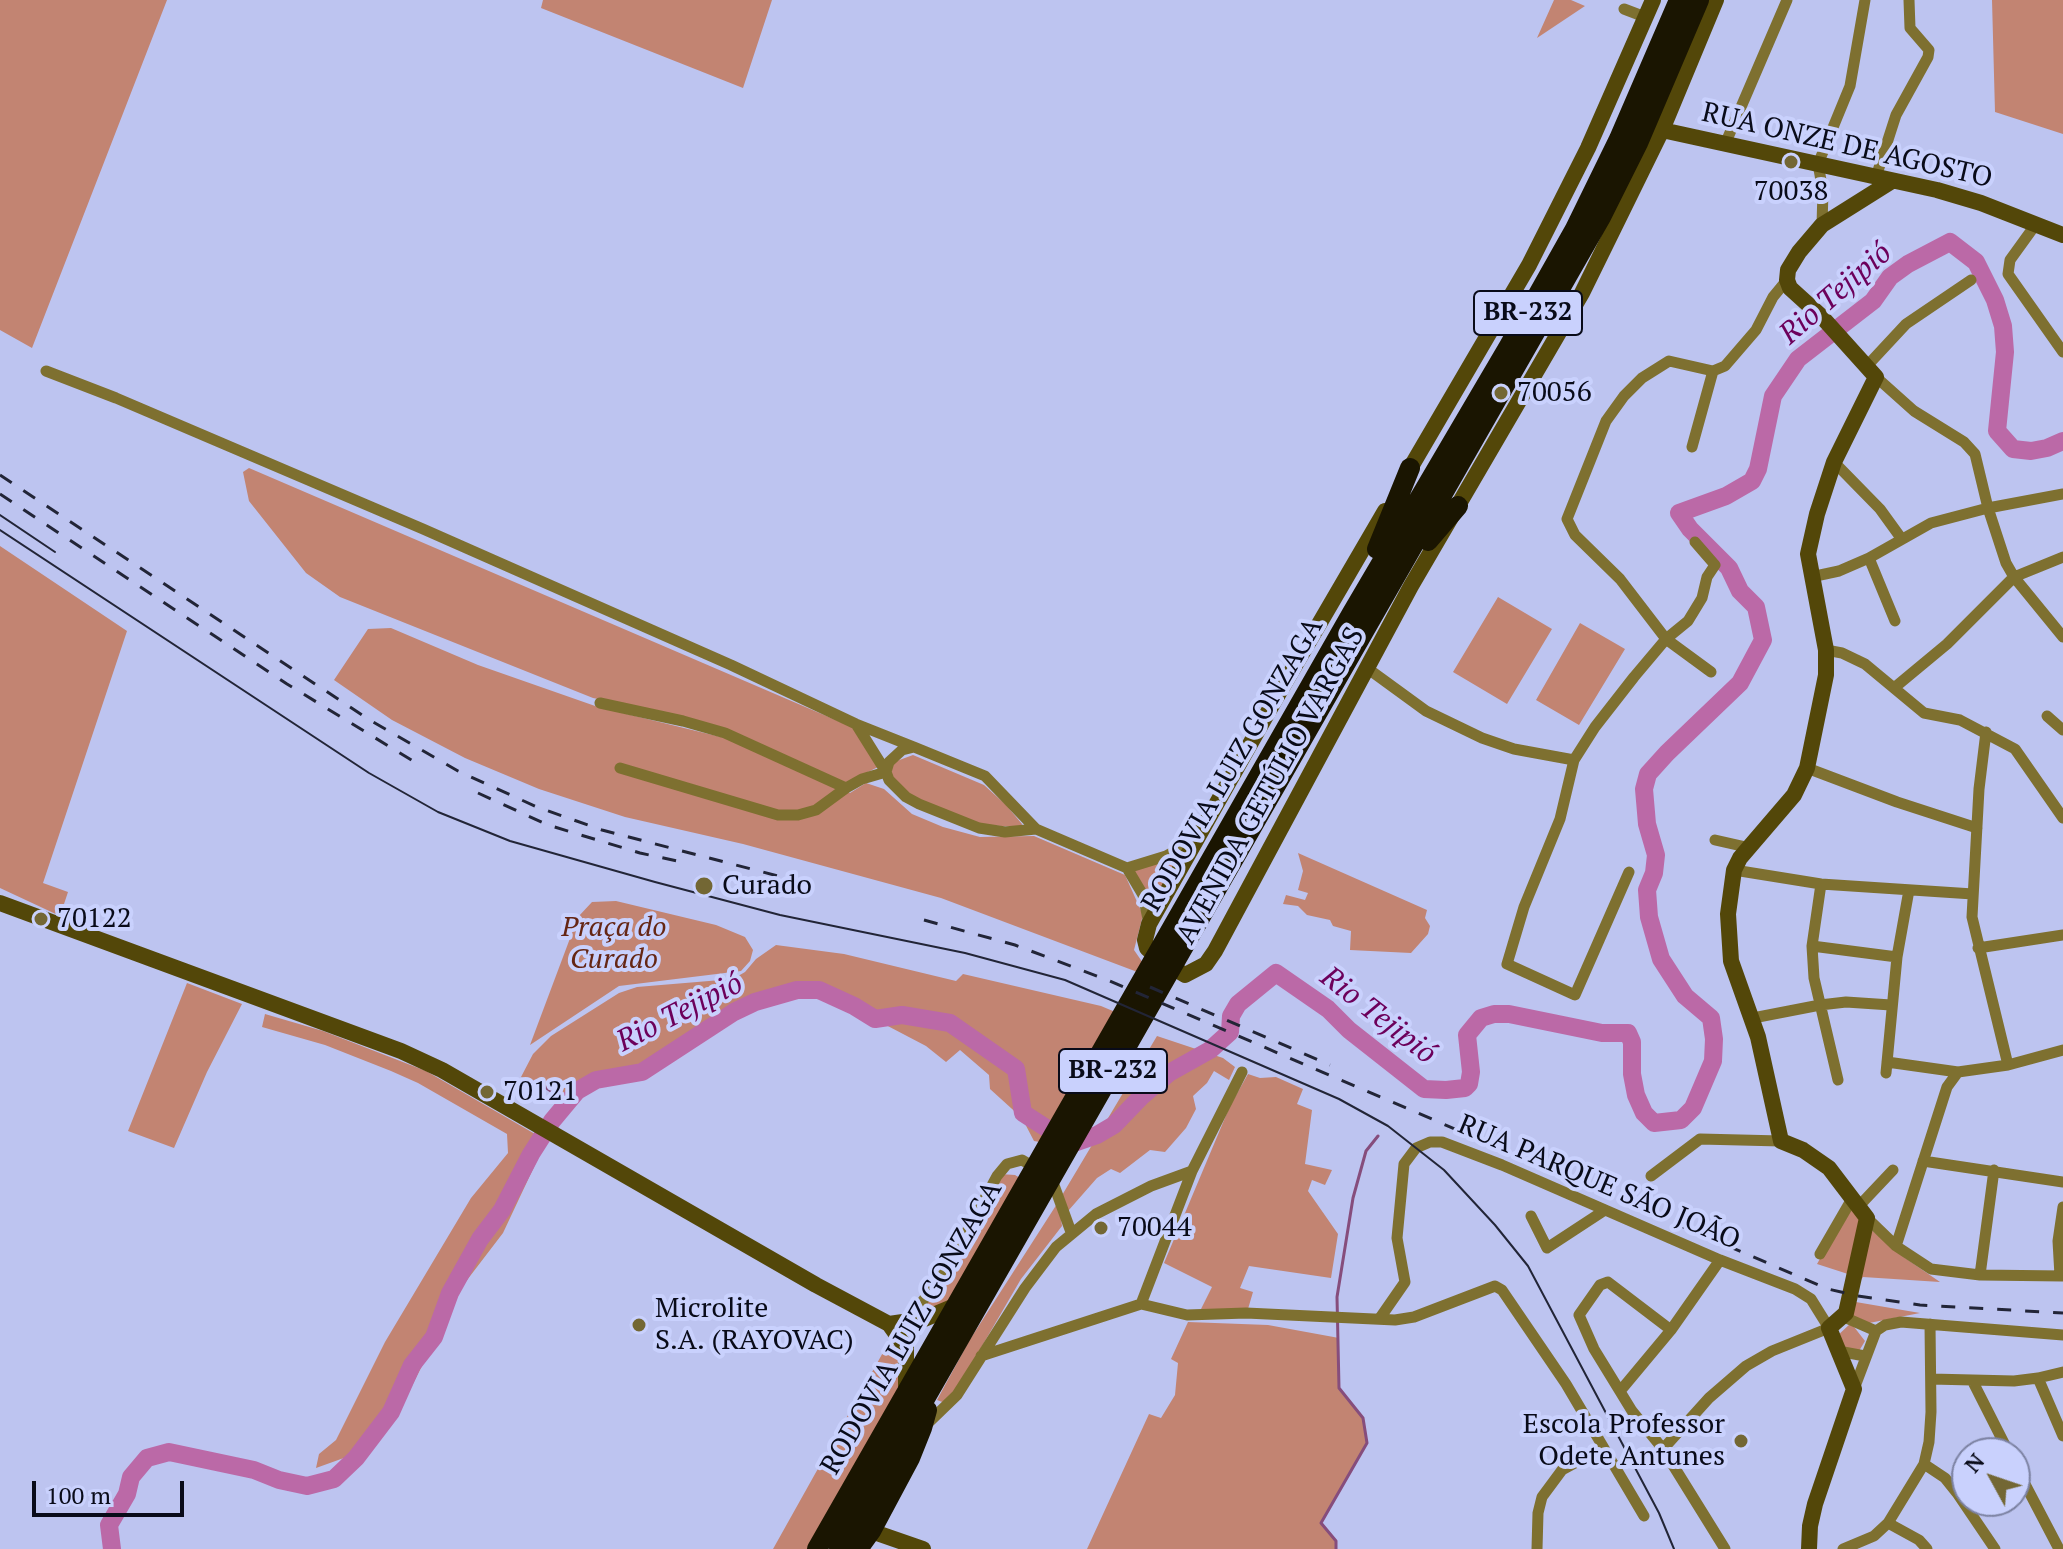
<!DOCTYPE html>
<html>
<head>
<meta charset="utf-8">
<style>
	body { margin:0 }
	#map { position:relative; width:2063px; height:1549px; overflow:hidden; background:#bdc4f0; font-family:"PT Serif",serif }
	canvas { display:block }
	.north { position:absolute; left:1951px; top:1437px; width:80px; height:80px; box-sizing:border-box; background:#c9d1fd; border:2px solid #7c82a2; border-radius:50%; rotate:310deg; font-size:22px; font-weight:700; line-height:32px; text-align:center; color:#090b19 }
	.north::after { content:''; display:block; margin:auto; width:28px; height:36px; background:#736734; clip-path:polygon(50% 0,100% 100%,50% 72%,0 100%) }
	.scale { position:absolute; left:32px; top:1481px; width:152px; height:36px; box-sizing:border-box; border:4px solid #090b19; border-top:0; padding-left:10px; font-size:24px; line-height:28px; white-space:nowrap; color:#090b19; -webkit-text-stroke:6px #c9d1fd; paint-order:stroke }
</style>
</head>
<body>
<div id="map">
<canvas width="2063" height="1549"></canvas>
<div class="north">N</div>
<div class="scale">100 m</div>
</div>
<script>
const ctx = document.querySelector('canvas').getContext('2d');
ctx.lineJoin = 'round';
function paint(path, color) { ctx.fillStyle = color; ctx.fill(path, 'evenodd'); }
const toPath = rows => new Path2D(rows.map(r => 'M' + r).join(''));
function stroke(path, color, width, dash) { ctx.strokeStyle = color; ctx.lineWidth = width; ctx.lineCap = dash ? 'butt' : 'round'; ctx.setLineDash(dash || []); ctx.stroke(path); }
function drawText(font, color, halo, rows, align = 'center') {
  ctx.font = font + ' "PT Serif",serif'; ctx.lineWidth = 8; ctx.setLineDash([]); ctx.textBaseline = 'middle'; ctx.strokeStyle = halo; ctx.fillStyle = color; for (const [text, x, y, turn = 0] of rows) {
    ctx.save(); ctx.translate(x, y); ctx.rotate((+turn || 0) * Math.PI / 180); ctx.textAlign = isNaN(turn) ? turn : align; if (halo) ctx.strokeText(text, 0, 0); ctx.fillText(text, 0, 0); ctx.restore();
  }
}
paint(toPath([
	[0,0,167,0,32,348,0,330],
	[543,0,772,0,743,88,541,8],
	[1554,0,1571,0,1585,6,1537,38],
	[1992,0,2063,0,2063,134,1995,112],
	[249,468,852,727,878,767,846,783,683,716,593,698,340,597,306,573,249,501,243,472],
	[0,546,127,631,43,883,68,892,60,916,0,888],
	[1498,597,1552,629,1507,704,1453,672],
	[1580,623,1625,649,1579,725,1536,700],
	[391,628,478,665,598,707,725,738,850,793,866,783,884,789,912,814,943,827,980,837,1034,836,1125,875,1143,915,1134,950,1143,963,1140,973,941,898,743,844,625,817,539,789,465,758,392,720,334,680,368,629],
	[913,755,984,785,1006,805,1022,824,1021,827,982,825,905,795,894,784,891,770,894,762],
	[1191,846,1150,916,1134,871],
	[1298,853,1427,910,1425,918,1430,926,1428,934,1411,953,1350,950,1351,931,1333,926,1330,920,1307,915,1298,906,1283,904,1286,895,1305,900,1308,893,1298,890,1303,871],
	[616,901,716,925,745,937,753,950,750,961,741,971,619,986,530,1045,578,917,592,902],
	[776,945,844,954,956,981,963,974,1101,1006,1120,1014,1045,1143,1034,1141,1022,1118,990,1089,989,1075,960,1050,946,1062,926,1046,819,990,797,990,754,1002,705,1029,642,1072,596,1080,577,1091,567,1102,542,1085,521,1077,533,1054,551,1036,619,993,637,987,733,979,745,972,756,959],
	[187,983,242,1004,207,1072,174,1148,128,1131],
	[265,1014,323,1031,426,1071,535,1134,537,1129,549,1135,503,1233,464,1284,398,1413,366,1450,316,1468,319,1454,336,1440,385,1342,471,1198,508,1153,507,1134,418,1083,391,1071,325,1045,262,1027],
	[1157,1036,1223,1058,1235,1067,1229,1080,1214,1071,1207,1083,1193,1096,1196,1109,1186,1128,1165,1152,1150,1150,1120,1173,1111,1169,1097,1178,1061,1219,1062,1226,1021,1279,964,1377,945,1403,937,1400,969,1341,1055,1207],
	[1248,1074,1260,1078,1276,1077,1303,1089,1297,1104,1312,1110,1305,1164,1332,1170,1325,1185,1312,1180,1308,1191,1338,1234,1331,1278,1249,1266,1240,1288,1253,1292,1248,1309,1200,1311,1212,1287,1164,1263,1230,1106],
	[1000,1174,1015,1175,1020,1178,954,1297,942,1308,913,1319],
	[1852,1202,1861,1215,1848,1274,1817,1264],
	[1869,1228,1905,1258,1940,1282,1863,1277,1861,1280],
	[1850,1301,1920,1313,1864,1324,1853,1319],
	[1188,1322,1268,1325,1339,1338,1339,1388,1363,1418,1367,1443,1321,1523,1336,1541,1336,1549,1087,1549,1149,1414,1161,1418,1175,1395,1178,1363,1171,1359],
	[1851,1323,1865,1341,1859,1351,1852,1353,1835,1338],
	[890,1340,901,1356,902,1372,897,1391,809,1549,773,1549]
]), '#c28472');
stroke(toPath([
	[525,1079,542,1085,567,1102],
	[1336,1549,1336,1541,1321,1523,1367,1443,1363,1418,1339,1388,1337,1297,1353,1198,1366,1151,1378,1136]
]), '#864d7c', 3);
stroke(toPath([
	[112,1549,109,1525,127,1494,131,1477,147,1458,169,1452,254,1470,279,1480,307,1486,334,1479,356,1458,391,1412,412,1365,434,1337,450,1293,480,1239,502,1210,531,1154,552,1121,577,1091,596,1080,642,1072,734,1012,755,1002,797,990,819,990,854,1006,875,1019,902,1015,950,1023,1016,1069,1023,1113,1071,1144,1097,1135,1114,1125,1141,1097,1169,1073,1210,1050,1230,1032,1231,1016,1238,1004,1276,973,1328,1009,1349,1030,1424,1089,1446,1090,1465,1088,1469,1084,1471,1072,1467,1035,1481,1018,1494,1014,1509,1014,1602,1033,1628,1033,1632,1042,1632,1074,1636,1095,1644,1113,1654,1123,1681,1120,1693,1108,1713,1061,1714,1039,1711,1018,1685,996,1661,959,1649,917,1647,890,1654,873,1656,855,1647,824,1644,789,1648,774,1667,753,1740,683,1763,640,1756,607,1740,591,1729,568,1690,529,1679,513,1726,496,1752,481,1758,469,1773,396,1798,359,1873,301,1890,277,1908,264,1950,242,1976,262,1995,300,2003,326,2005,352,1997,431,2013,449,2031,451,2047,448,2063,441]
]), '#bb69a7', 18);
stroke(toPath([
	[1624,9,1645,17],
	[1726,142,1787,0],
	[1876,177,1896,115,1928,57,1929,50,1910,28,1909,0],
	[2036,224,2010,260,2008,274,2063,352],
	[1822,225,1823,191,1818,164,1850,86,1865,0],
	[1866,367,1906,324,1971,280],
	[46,371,116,398,423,529,731,665,856,724,914,747],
	[1876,377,1914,411,1964,442,1975,454,1988,508,2006,563,2014,577,2063,637],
	[1692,447,1713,371],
	[1834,462,1880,509,1901,538],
	[1869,558,1895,621],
	[1811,577,1839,571,1869,558,1931,523,1988,508,2063,494],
	[1826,650,1842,653,1865,664,1924,713,1960,720,2015,749,2063,818],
	[1367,668,1426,711,1482,738,1514,749,1574,760],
	[1711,672,1666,639,1620,579,1575,535,1567,519,1606,421,1624,396,1642,378,1669,361,1713,371,1725,366,1756,330,1773,297,1787,280],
	[1894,688,1947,644,2014,577,2063,557],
	[600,703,683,721,725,733,846,788,862,779,886,772,856,724],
	[2047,716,2063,730],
	[1986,732,1979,789,1972,917,2008,1065],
	[620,768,778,815,798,815,816,810,846,788],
	[1807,768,1897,802,1977,828],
	[1036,829,1005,832,979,828,919,804,906,797,889,780,886,772,889,762,902,750,914,747,985,776,1036,829,1127,868,1143,895,1149,924],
	[1715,840,1746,847],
	[1127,868,1166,856,1193,841],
	[1734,870,1821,884,1973,894],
	[1629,872,1575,995,1507,964,1524,907,1560,819,1574,760,1595,727,1634,677,1666,639,1688,621,1702,598,1707,577,1715,565,1695,542],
	[1821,884,1812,946,1814,978,1838,1080],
	[1812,946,1897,957],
	[1978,948,2063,935],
	[1753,1018,1820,1005,1846,1002,1891,1005],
	[1887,1062,1958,1072,2008,1065,2063,1050],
	[1886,1073,1897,957,1909,890],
	[1923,1161,2063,1182],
	[1651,1176,1700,1139,1781,1141],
	[1859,1206,1893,1170],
	[1531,1216,1547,1248,1605,1210],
	[1867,1218,1896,1246,1931,1269,1980,1275,2063,1276],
	[1896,1246,1947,1087,1958,1072],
	[1820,1254,1853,1197],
	[1980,1275,1994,1170],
	[2060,1276,2058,1241,2063,1207],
	[1141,1304,1192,1171,1242,1072],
	[1844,1317,1876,1331],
	[1380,1318,1405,1282,1397,1238,1404,1164,1416,1148,1430,1142,1442,1142,1502,1165,1720,1260,1795,1289,1811,1299,1829,1328,1772,1351,1746,1366,1709,1398,1663,1449],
	[905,1324,945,1272,997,1176,1007,1164,1022,1160,1051,1177,1071,1232],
	[1671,1330,1608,1282,1600,1285,1579,1315,1594,1349,1632,1411,1663,1449,1725,1549],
	[1876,1331,1885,1325,1901,1322,2063,1335],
	[1838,1351,1865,1356],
	[981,1356,1141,1304,1187,1315,1246,1313,1395,1320,1414,1317,1495,1286,1502,1290,1566,1384,1644,1516],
	[2038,1378,2063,1436],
	[1931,1379,2014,1381,2038,1378,2063,1372],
	[1973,1382,2009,1453],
	[1854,1389,1876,1331],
	[1621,1390,1671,1330,1720,1260],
	[926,1425,957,1395,1025,1288,1056,1247,1096,1214,1151,1186,1192,1171],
	[1924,1464,1945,1478,1957,1493,1995,1549],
	[2015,1465,2059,1549],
	[1888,1523,1919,1540,1927,1549],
	[1537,1549,1538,1513,1542,1497,1562,1470,1586,1457],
	[1843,1549,1874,1536,1888,1523,1924,1464,1929,1442,1931,1412,1930,1324]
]), '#7e7030', 11);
stroke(toPath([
	[1662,130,1937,190,1981,203,2063,235],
	[1405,477,1529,265,1588,148,1653,0],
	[1385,511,1276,698,1149,924,1145,940,1147,948,1160,960,1185,975,1206,964,1215,951,1411,586,1582,293,1662,130,1716,0],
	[0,903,401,1051,442,1070,816,1285,889,1324,906,1348,906,1390],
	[889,1324,924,1319,955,1306],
	[871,1531,923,1549],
	[1809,1549,1810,1526,1815,1504,1854,1389,1829,1328,1846,1313,1867,1218,1829,1168,1803,1150,1781,1141,1758,1037,1731,961,1728,914,1734,870,1740,858,1794,795,1807,768,1826,675,1826,650,1808,554,1817,514,1834,462,1876,377,1822,317,1790,288,1787,280,1788,270,1799,252,1822,225,1892,181]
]), '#534709', 16);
stroke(toPath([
	[1428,541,1458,506],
	[1377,549,1410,468],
	[817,1549,1352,613,1509,346,1575,229,1619,139,1679,0],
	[839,1549,1601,217,1638,143,1699,0],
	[858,1549,871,1531,910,1458,922,1428,927,1410]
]), '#1a1501', 20);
stroke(toPath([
	[0,515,55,552],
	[0,530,369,773,438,812,510,841,655,882,780,915,965,953,1065,980,1339,1099,1388,1126,1444,1170,1495,1225,1528,1266,1659,1513,1674,1549]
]), '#222537', 2);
stroke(toPath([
	[0,475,368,719,458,771,537,807,602,830,778,876],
	[0,494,287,684,413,761],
	[478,793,548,825,640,853,682,862],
	[924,920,1015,945,1110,981,1828,1289,1858,1296,1920,1305,2063,1313],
	[1150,987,1330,1065]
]), '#222537', 3, [14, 14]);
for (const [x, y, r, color] of [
	[1791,162,8,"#736734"],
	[1501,393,8,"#736734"],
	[704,886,10,"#736734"],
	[41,919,8,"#736734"],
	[487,1092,8,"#736734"],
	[1101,1228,8,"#736734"],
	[639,1325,8,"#736734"],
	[1741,1441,8,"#736734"]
]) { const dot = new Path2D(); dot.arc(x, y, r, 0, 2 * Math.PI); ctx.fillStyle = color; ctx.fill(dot); stroke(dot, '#c9d1fd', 3); }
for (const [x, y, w] of [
	[1528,313,108],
	[1113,1071,108]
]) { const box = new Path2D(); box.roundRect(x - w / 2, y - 22, w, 44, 6); ctx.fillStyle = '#c9d1fd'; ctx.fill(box); stroke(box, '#090b19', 2); }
drawText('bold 26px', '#090b19', null, [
	["BR-232",1528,313],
	["BR-232",1113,1071]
]);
drawText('28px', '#090b19', '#c9d1fd', [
	["RUA ONZE DE AGOSTO",1847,146,13],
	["RODOVIA LUIZ GONZAGA",1233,765,-60],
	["AVENIDA GETÚLIO VARGAS",1271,786,-61],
	["RUA PARQUE SÃO JOÃO",1599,1183,23],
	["RODOVIA LUIZ GONZAGA",912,1328,-60]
]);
drawText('28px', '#090b19', '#c9d1fd', [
	["70038",1791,192,"center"],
	["70056",1517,393],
	["Curado",722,886],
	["70122",57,919],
	["70121",503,1092],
	["70044",1117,1228],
	["Microlite",655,1309],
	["S.A. (RAYOVAC)",655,1341],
	["Escola Professor",1725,1425,"right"],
	["Odete Antunes",1725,1457,"right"]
], 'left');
drawText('italic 28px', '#652614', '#c9d1fd', [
	["Praça do",614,928],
	["Curado",614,960]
]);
drawText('italic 30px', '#6c005b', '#c9d1fd', [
	["Rio Tejipió",1836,294,-41],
	["Rio Tejipió",680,1013,-27],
	["Rio Tejipió",1378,1016,38]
]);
</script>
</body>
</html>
